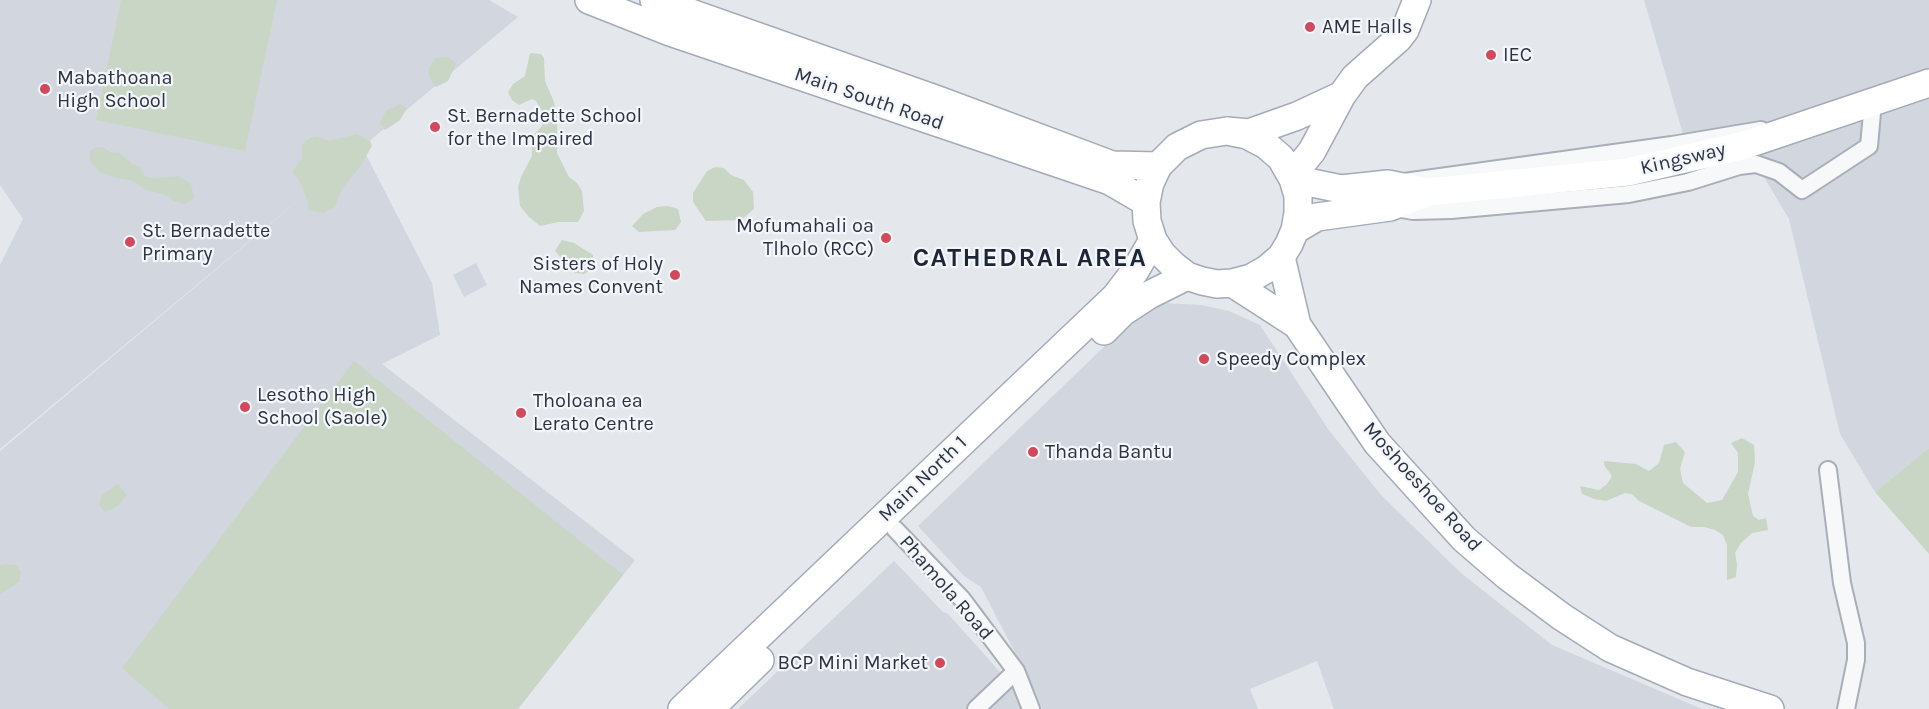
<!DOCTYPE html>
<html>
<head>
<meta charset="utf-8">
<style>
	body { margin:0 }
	canvas { display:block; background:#e4e7ec }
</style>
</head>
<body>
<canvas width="1929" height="709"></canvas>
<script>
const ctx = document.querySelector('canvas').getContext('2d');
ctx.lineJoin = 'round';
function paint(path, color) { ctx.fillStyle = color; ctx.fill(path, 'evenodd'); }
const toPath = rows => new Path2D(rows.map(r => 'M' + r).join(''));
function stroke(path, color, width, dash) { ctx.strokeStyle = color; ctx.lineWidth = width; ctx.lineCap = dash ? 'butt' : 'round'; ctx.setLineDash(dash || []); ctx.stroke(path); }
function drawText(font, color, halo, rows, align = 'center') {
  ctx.font = font + ' Karla,sans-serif'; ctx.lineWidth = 4.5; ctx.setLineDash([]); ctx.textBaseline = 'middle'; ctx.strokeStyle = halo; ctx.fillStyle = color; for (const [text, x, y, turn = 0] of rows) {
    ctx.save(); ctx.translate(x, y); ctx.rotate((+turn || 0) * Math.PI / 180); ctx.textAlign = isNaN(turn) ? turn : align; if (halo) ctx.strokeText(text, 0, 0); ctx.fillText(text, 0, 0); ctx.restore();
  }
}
paint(toPath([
	[0,0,489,0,518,17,0,449,0,265,23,219,0,185],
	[1644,0,1929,0,1929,448,1875,492,1840,434,1789,219,1745,145,1690,158],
	[362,147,432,283,440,335,382,364,635,560,518,709,0,709,0,451],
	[476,263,487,285,464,297,453,275],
	[1163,303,1201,305,1229,311,1260,325,1328,429,1381,495,1461,573,1552,645,1702,709,1334,709,1317,661,1250,689,1258,709,1042,709,1035,691,981,587,964,576,918,526,1136,316],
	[894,561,943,612,948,614,984,654,1013,687,1021,709,738,709]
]), '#d2d6de');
paint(toPath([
	[121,0,277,0,245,151,96,120],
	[530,53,541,54,544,58,545,81,554,102,557,115,557,153,569,177,577,183,582,191,584,211,578,222,559,222,540,226,529,217,520,206,518,187,521,177,532,156,531,138,542,126,545,117,536,101,532,99,519,105,512,100,508,92,513,84,525,76],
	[449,57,456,64,448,81,436,87,429,77,429,68,435,58],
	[400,104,407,108,400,120,385,130,380,123,386,111],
	[357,134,370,141,372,146,361,165,341,190,335,207,323,213,308,210,308,201,299,180,293,174,293,170,302,159,302,145,305,141,315,136,329,141],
	[102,147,110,152,120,153,132,164,140,167,144,176,156,178,178,176,191,184,194,198,185,204,174,201,166,195,146,190,134,181,112,177,100,172,90,162,90,151,95,148],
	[715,167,724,168,731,175,744,180,753,192,754,209,741,220,706,221,693,202,693,193,707,171],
	[668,206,678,209,681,222,675,230,639,232,632,226,643,214,657,207],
	[562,240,574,243,593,255,593,269,584,274,575,273,555,251],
	[354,361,623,575,518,709,169,709,122,668],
	[1742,438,1754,445,1755,462,1748,494,1753,516,1759,520,1766,518,1768,530,1752,533,1741,543,1735,553,1737,564,1736,577,1727,580,1727,545,1723,535,1715,530,1704,527,1691,527,1639,501,1632,494,1625,493,1606,501,1594,499,1582,494,1580,486,1599,490,1607,484,1612,476,1604,465,1604,461,1636,464,1649,471,1659,463,1664,445,1676,442,1685,452,1680,469,1683,483,1707,503,1722,500,1738,472,1738,453,1731,443],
	[1929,448,1929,554,1875,492],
	[118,484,127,495,118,506,105,512,99,505,102,495],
	[7,564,16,565,21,572,19,582,0,594,0,565]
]), '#c9d6c5');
const minor = toPath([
	[1404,182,1672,145,1761,130],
	[1396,208,1413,211,1451,210,1629,194,1688,182,1739,166,1756,164,1779,172,1802,190,1869,146,1873,102],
	[1828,470,1842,583,1856,643,1856,660,1846,709],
	[895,529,962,599,1016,671,1031,709],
	[976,709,1016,671]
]);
const primary = toPath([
	[589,0,670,32,1110,181,1146,202],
	[654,0,938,100,1112,165,1158,166],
	[1227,131,1247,135,1266,145,1281,158,1293,179,1298,196,1298,213,1295,230,1289,244,1281,257,1267,269,1251,278,1232,283,1217,284,1202,281,1187,276,1174,266,1162,254,1153,240,1147,221,1146,202,1150,183,1158,166,1177,147,1201,135,1227,131,1249,133,1297,116,1342,95],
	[1292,176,1312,151,1342,95,1355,77,1398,39,1405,30,1417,0],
	[1293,179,1341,189,1388,184,1427,192],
	[1295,230,1317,217,1390,207,1428,192,1628,172,1745,145,1929,83],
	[1281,257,1297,325,1377,443,1464,539,1507,576,1562,617,1610,648,1687,682,1770,709],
	[1232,283,1297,325],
	[1104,331,1123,312,1149,295,1187,276],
	[682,709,1116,296,1135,271,1153,240],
	[710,709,760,660]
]);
stroke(minor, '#a9aeb7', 20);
stroke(primary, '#a3abb8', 30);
stroke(minor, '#f7f8fa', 16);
stroke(primary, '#fff', 27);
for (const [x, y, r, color] of [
	[1310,27,6,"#d1495b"],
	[1491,55,6,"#d1495b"],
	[45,89,6,"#d1495b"],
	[435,127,6,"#d1495b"],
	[886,238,6,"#d1495b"],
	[130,242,6,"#d1495b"],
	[675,275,6,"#d1495b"],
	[1204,359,6,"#d1495b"],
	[245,407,6,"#d1495b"],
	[521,413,6,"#d1495b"],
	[1033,452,6,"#d1495b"],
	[940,663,6,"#d1495b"]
]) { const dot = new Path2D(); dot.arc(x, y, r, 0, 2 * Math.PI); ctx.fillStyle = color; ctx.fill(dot); stroke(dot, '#f4f6f9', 2); }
drawText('20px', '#2b3445', '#f4f6f9', [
	["AME Halls",1322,27],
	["IEC",1503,55],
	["Mabathoana",57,78],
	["High School",57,101],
	["St. Bernadette School",447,116],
	["for the Impaired",447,139],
	["Mofumahali oa",874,226,"right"],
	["Tlholo (RCC)",874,249,"right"],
	["St. Bernadette",142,231],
	["Primary",142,254],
	["Sisters of Holy",663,264,"right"],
	["Names Convent",663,287,"right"],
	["Speedy Complex",1216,359],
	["Lesotho High",257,395],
	["School (Saole)",257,418],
	["Tholoana ea",533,401],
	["Lerato Centre",533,424],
	["Thanda Bantu",1045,452],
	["BCP Mini Market",928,663,"right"]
], 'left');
drawText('20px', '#2b3445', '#f4f6f9', [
	["Main South Road",869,99,19],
	["Kingsway",1683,159,-13],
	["Main North 1",923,479,-44],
	["Moshoeshoe Road",1422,487,48],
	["Phamola Road",946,588,49]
]);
ctx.letterSpacing = '1.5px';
drawText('bold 26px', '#1d2536', '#f4f6f9', [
	["CATHEDRAL AREA",1030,259]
]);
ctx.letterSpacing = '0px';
</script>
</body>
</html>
